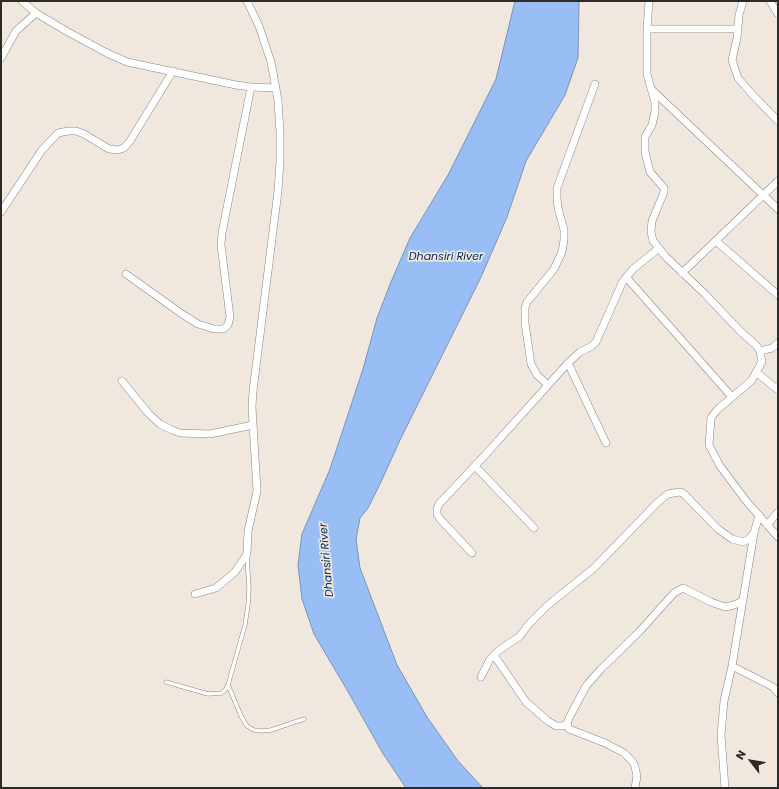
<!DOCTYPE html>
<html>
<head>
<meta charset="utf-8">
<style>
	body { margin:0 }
	#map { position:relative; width:779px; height:789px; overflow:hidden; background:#f0e8de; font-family:Poppins,sans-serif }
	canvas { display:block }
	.frame { position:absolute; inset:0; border:2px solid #2e2b27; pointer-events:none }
	.north { position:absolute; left:731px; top:741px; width:40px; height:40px; -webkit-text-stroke:3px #f0e8de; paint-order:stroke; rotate:301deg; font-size:11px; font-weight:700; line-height:16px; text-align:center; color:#2e2b27 }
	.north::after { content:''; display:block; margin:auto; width:14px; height:18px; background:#2e2b27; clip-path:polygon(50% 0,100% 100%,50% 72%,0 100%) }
</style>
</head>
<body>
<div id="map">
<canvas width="779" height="789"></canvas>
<div class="frame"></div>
<div class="north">N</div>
</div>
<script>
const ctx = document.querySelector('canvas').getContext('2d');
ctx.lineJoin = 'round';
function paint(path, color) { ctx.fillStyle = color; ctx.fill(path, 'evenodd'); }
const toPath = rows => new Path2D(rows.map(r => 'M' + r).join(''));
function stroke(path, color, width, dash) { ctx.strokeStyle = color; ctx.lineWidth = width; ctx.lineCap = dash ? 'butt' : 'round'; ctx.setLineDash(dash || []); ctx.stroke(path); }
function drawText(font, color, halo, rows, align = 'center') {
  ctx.font = font + ' Poppins,sans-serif'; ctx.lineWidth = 3.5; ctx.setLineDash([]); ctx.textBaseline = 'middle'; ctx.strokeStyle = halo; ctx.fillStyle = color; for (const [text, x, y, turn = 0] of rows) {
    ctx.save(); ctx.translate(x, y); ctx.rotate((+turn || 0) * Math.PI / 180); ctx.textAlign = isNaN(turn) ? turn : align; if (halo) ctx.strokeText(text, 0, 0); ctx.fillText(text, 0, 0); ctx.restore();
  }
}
const water = toPath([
	[515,1,579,1,578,58,565,95,526,161,507,217,481,277,400,440,380,484,368,508,360,518,356,539,360,568,397,665,427,717,458,761,483,788,406,788,382,752,350,695,314,634,302,599,298,565,302,534,330,469,363,369,377,318,391,282,410,238,448,175,496,79,515,1]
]);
paint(water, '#99bef6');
stroke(water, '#7992b8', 1);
const lane = toPath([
	[166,682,208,694,222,693,225,690,228,685,245,625,248,605,249,589,247,557],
	[228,685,242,718,247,726,254,730,261,731,271,730,304,719]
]);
const street = toPath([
	[22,1,36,13,68,32,107,53,127,62,236,85,251,87,276,88],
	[649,1,647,29,647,74,655,103,655,112,652,125,645,137,645,152,650,172,664,188,664,192,652,221,651,232,653,241,666,257,705,294,741,332,756,345,760,351,762,362,751,381,717,410,711,418,709,445,720,466,747,502,778,537],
	[743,1,739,15,737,38,732,60,738,78,751,93,778,121],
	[770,1,778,14],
	[647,29,738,29],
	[1,58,16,31,36,13],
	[651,89,778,209],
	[1,212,42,150,58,133,68,131,76,131,84,134,109,149,118,150,124,148,130,141,173,71],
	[716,241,778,295],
	[682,273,778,181],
	[126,274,182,314,198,324,214,329,223,329,228,325,230,317,221,245,222,233,251,87],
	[626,277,732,397],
	[760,351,772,348,778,343],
	[568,363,606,443],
	[756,372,778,390],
	[122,381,149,414,160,424,172,430,180,433,210,434,253,425],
	[548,385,537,375,531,364,525,323,525,308,527,302,554,269,562,252,564,240,564,230,558,208,557,199,557,188,595,84],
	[475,466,534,528],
	[767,525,778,512],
	[472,553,440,519,437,514,437,509,439,504,486,454,568,363,580,352,592,346,596,342,622,283,633,269,658,249],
	[195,594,216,588,235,572,247,554,248,531,257,491,252,407,253,391,278,191,280,162,280,133,278,100,271,62,259,26,247,1],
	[494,655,526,702,548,721,556,726,562,726,567,724],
	[732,666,773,687,778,693],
	[481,677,490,659,498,651,520,636,528,625,548,605,594,568,658,502,668,494,679,492,683,493,718,529,732,539,743,542,749,539,754,533],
	[635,788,637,776,635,767,633,762,624,753,605,743,569,729,567,724,569,718,586,686,601,669,639,632,674,593,683,588,711,602,725,607,734,605,743,601],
	[725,788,721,735,724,701,732,666,754,533,759,515]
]);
stroke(lane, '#8c847b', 4.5);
stroke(street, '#8c847b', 8);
stroke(lane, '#fff', 3.5);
stroke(street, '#fff', 7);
drawText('italic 11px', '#012c67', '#f0e8de', [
	["Dhansiri River",446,257],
	["Dhansiri River",327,560,-95]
]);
</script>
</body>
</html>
